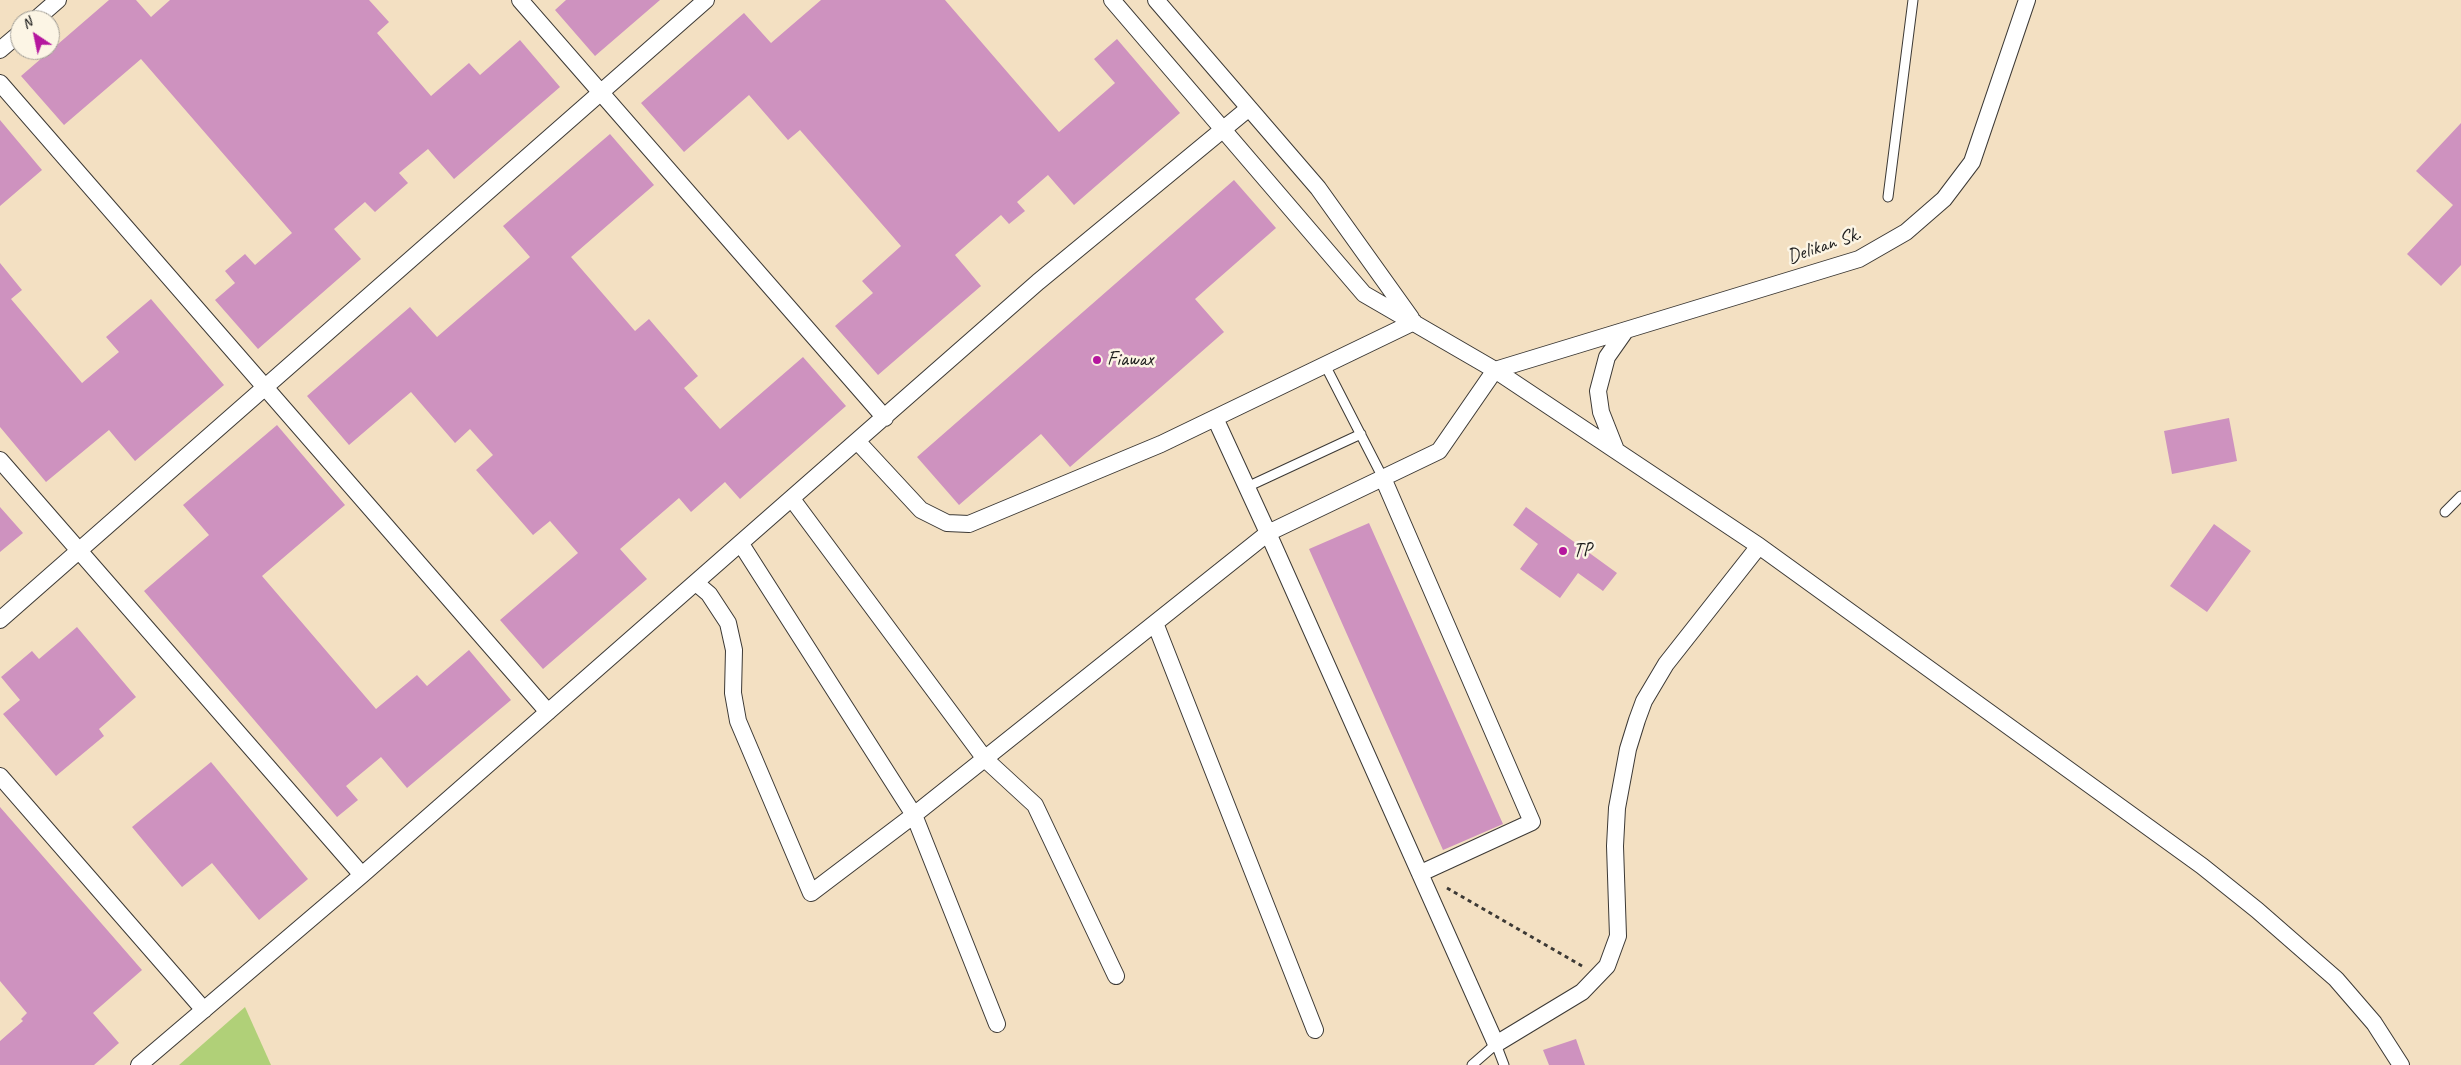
<!DOCTYPE html>
<html>
<head>
<meta charset="utf-8">
<style>
	body { margin:0 }
	#map { position:relative; width:2461px; height:1065px; overflow:hidden; background:#f3e0c2; font-family:Caveat,sans-serif }
	canvas { display:block }
	.north { position:absolute; left:10px; top:10px; width:50px; height:50px; box-sizing:border-box; background:#fcf5e5; border:1px solid #a29e95; border-radius:50%; rotate:326deg; font-size:14px; font-weight:700; line-height:20px; text-align:center; color:#1c1c1c }
	.north::after { content:''; display:block; margin:auto; width:18px; height:22px; background:#b5179e; clip-path:polygon(50% 0,100% 100%,50% 72%,0 100%) }
</style>
</head>
<body>
<div id="map">
<canvas width="2461" height="1065"></canvas>
<div class="north">N</div>
</div>
<script>
const ctx = document.querySelector('canvas').getContext('2d');
ctx.lineJoin = 'round';
function paint(path, color) { ctx.fillStyle = color; ctx.fill(path, 'evenodd'); }
const toPath = rows => new Path2D(rows.map(r => 'M' + r).join(''));
function stroke(path, color, width, dash) { ctx.strokeStyle = color; ctx.lineWidth = width; ctx.lineCap = dash ? 'butt' : 'round'; ctx.setLineDash(dash || []); ctx.stroke(path); }
function drawText(font, color, halo, rows, align = 'center') {
  ctx.font = font + ' Caveat,sans-serif'; ctx.lineWidth = 5; ctx.setLineDash([]); ctx.textBaseline = 'middle'; ctx.strokeStyle = halo; ctx.fillStyle = color; for (const [text, x, y, turn = 0] of rows) {
    ctx.save(); ctx.translate(x, y); ctx.rotate((+turn || 0) * Math.PI / 180); ctx.textAlign = isNaN(turn) ? turn : align; if (halo) ctx.strokeText(text, 0, 0); ctx.fillText(text, 0, 0); ctx.restore();
  }
}
paint(toPath([
	[245,1007,271,1065,179,1065]
]), '#b0d078');
paint(toPath([
	[109,0,136,0,151,17,170,0,369,0,389,22,377,33,431,96,469,63,480,75,520,40,560,87,454,179,428,149,399,173,408,183,375,212,365,202,334,229,361,259,258,349,215,300,235,283,225,271,245,254,255,265,292,233,141,59,64,125,21,76],
	[566,0,660,0,595,56,555,10],
	[821,0,945,0,1059,132,1115,83,1094,59,1117,39,1180,113,1074,205,1048,175,1017,202,1025,211,1009,224,1001,215,955,255,981,286,878,375,835,326,873,293,862,281,901,246,800,130,788,140,749,95,684,152,641,103,744,13,771,43],
	[0,120,42,170,0,206],
	[2461,123,2461,265,2441,286,2407,254,2453,205,2416,171],
	[610,134,654,185,571,257,635,331,649,319,698,376,684,388,720,429,803,357,846,406,740,499,725,482,691,512,679,498,620,549,647,579,543,669,500,620,578,553,550,521,533,535,476,470,493,455,470,429,455,443,411,392,349,445,307,396,410,307,437,337,530,257,503,226],
	[1234,180,1276,228,1195,299,1224,332,1070,467,1041,434,959,505,917,457],
	[0,263,22,290,11,299,82,383,119,352,106,337,151,299,224,385,135,461,109,430,46,482,0,427],
	[2229,418,2237,461,2172,474,2164,431],
	[277,425,345,505,262,576,376,709,417,675,427,686,469,650,511,700,407,788,381,757,346,786,358,800,337,817,144,591,209,535,183,505],
	[0,507,23,533,0,552],
	[1526,507,1617,573,1603,591,1578,573,1560,598,1520,569,1538,544,1513,525],
	[1369,523,1503,824,1443,850,1309,549],
	[2214,524,2251,551,2207,612,2170,586],
	[77,627,136,697,99,729,104,736,56,776,3,714,20,700,1,677,32,651,39,659],
	[211,762,308,879,259,920,212,863,182,887,132,827],
	[0,807,142,970,93,1013,119,1043,94,1065,0,1065,0,1041,23,1021,21,1019,27,1013,0,981],
	[1576,1039,1585,1065,1549,1065,1543,1050]
]), '#ce92bf');
const lane = toPath([
	[1888,197,1913,0],
	[1325,365,1383,478],
	[1247,487,1361,434],
	[2445,512,2461,496],
	[1472,1065,1496,1044,1504,1065]
]);
const street = toPath([
	[520,0,885,418],
	[1112,0,1364,294,1495,370,1759,546,2202,866,2257,910,2336,979,2374,1023,2401,1065],
	[1156,0,1318,188,1411,318],
	[35,20,58,0],
	[0,50,20,33],
	[0,83,548,712],
	[1495,370,1859,259,1906,232,1944,199,1972,162,2027,0],
	[1215,418,1268,533,1496,1044,1582,992,1607,966,1618,936,1615,846,1617,808,1628,749,1637,720,1644,701,1666,664,1759,546],
	[857,441,921,510,947,523,969,524,1161,444,1414,322],
	[1616,450,1601,412,1598,391,1607,357,1626,330],
	[0,460,362,875],
	[1383,478,1532,822,1421,873],
	[792,499,985,759,1035,805,1116,976],
	[741,544,914,815,997,1024],
	[696,583,709,594,728,623,734,650,733,693,738,721,811,893,914,815,1268,533,1439,451,1495,370],
	[0,620,706,0],
	[1155,623,1315,1030],
	[0,776,204,1010],
	[139,1065,362,875,1038,282,1249,108]
]);
stroke(lane, '#3c3935', 11);
stroke(street, '#3c3935', 18);
stroke(toPath([
	[1447,888,1582,966]
]), '#3c3935', 3, [4, 4]);
stroke(lane, '#fff', 9);
stroke(street, '#fff', 16);
for (const [x, y, r, color] of [
	[1097,360,5,"#b5179e"],
	[1563,551,5,"#b5179e"]
]) { const dot = new Path2D(); dot.arc(x, y, r, 0, 2 * Math.PI); ctx.fillStyle = color; ctx.fill(dot); stroke(dot, '#fcf5e5', 2); }
drawText('20px', '#1c1c1c', '#fcf5e5', [
	["Delikan Sk.",1824,246,-19]
]);
drawText('20px', '#1c1c1c', '#fcf5e5', [
	["Fiawax",1107,360],
	["TP",1573,551]
], 'left');
</script>
</body>
</html>
